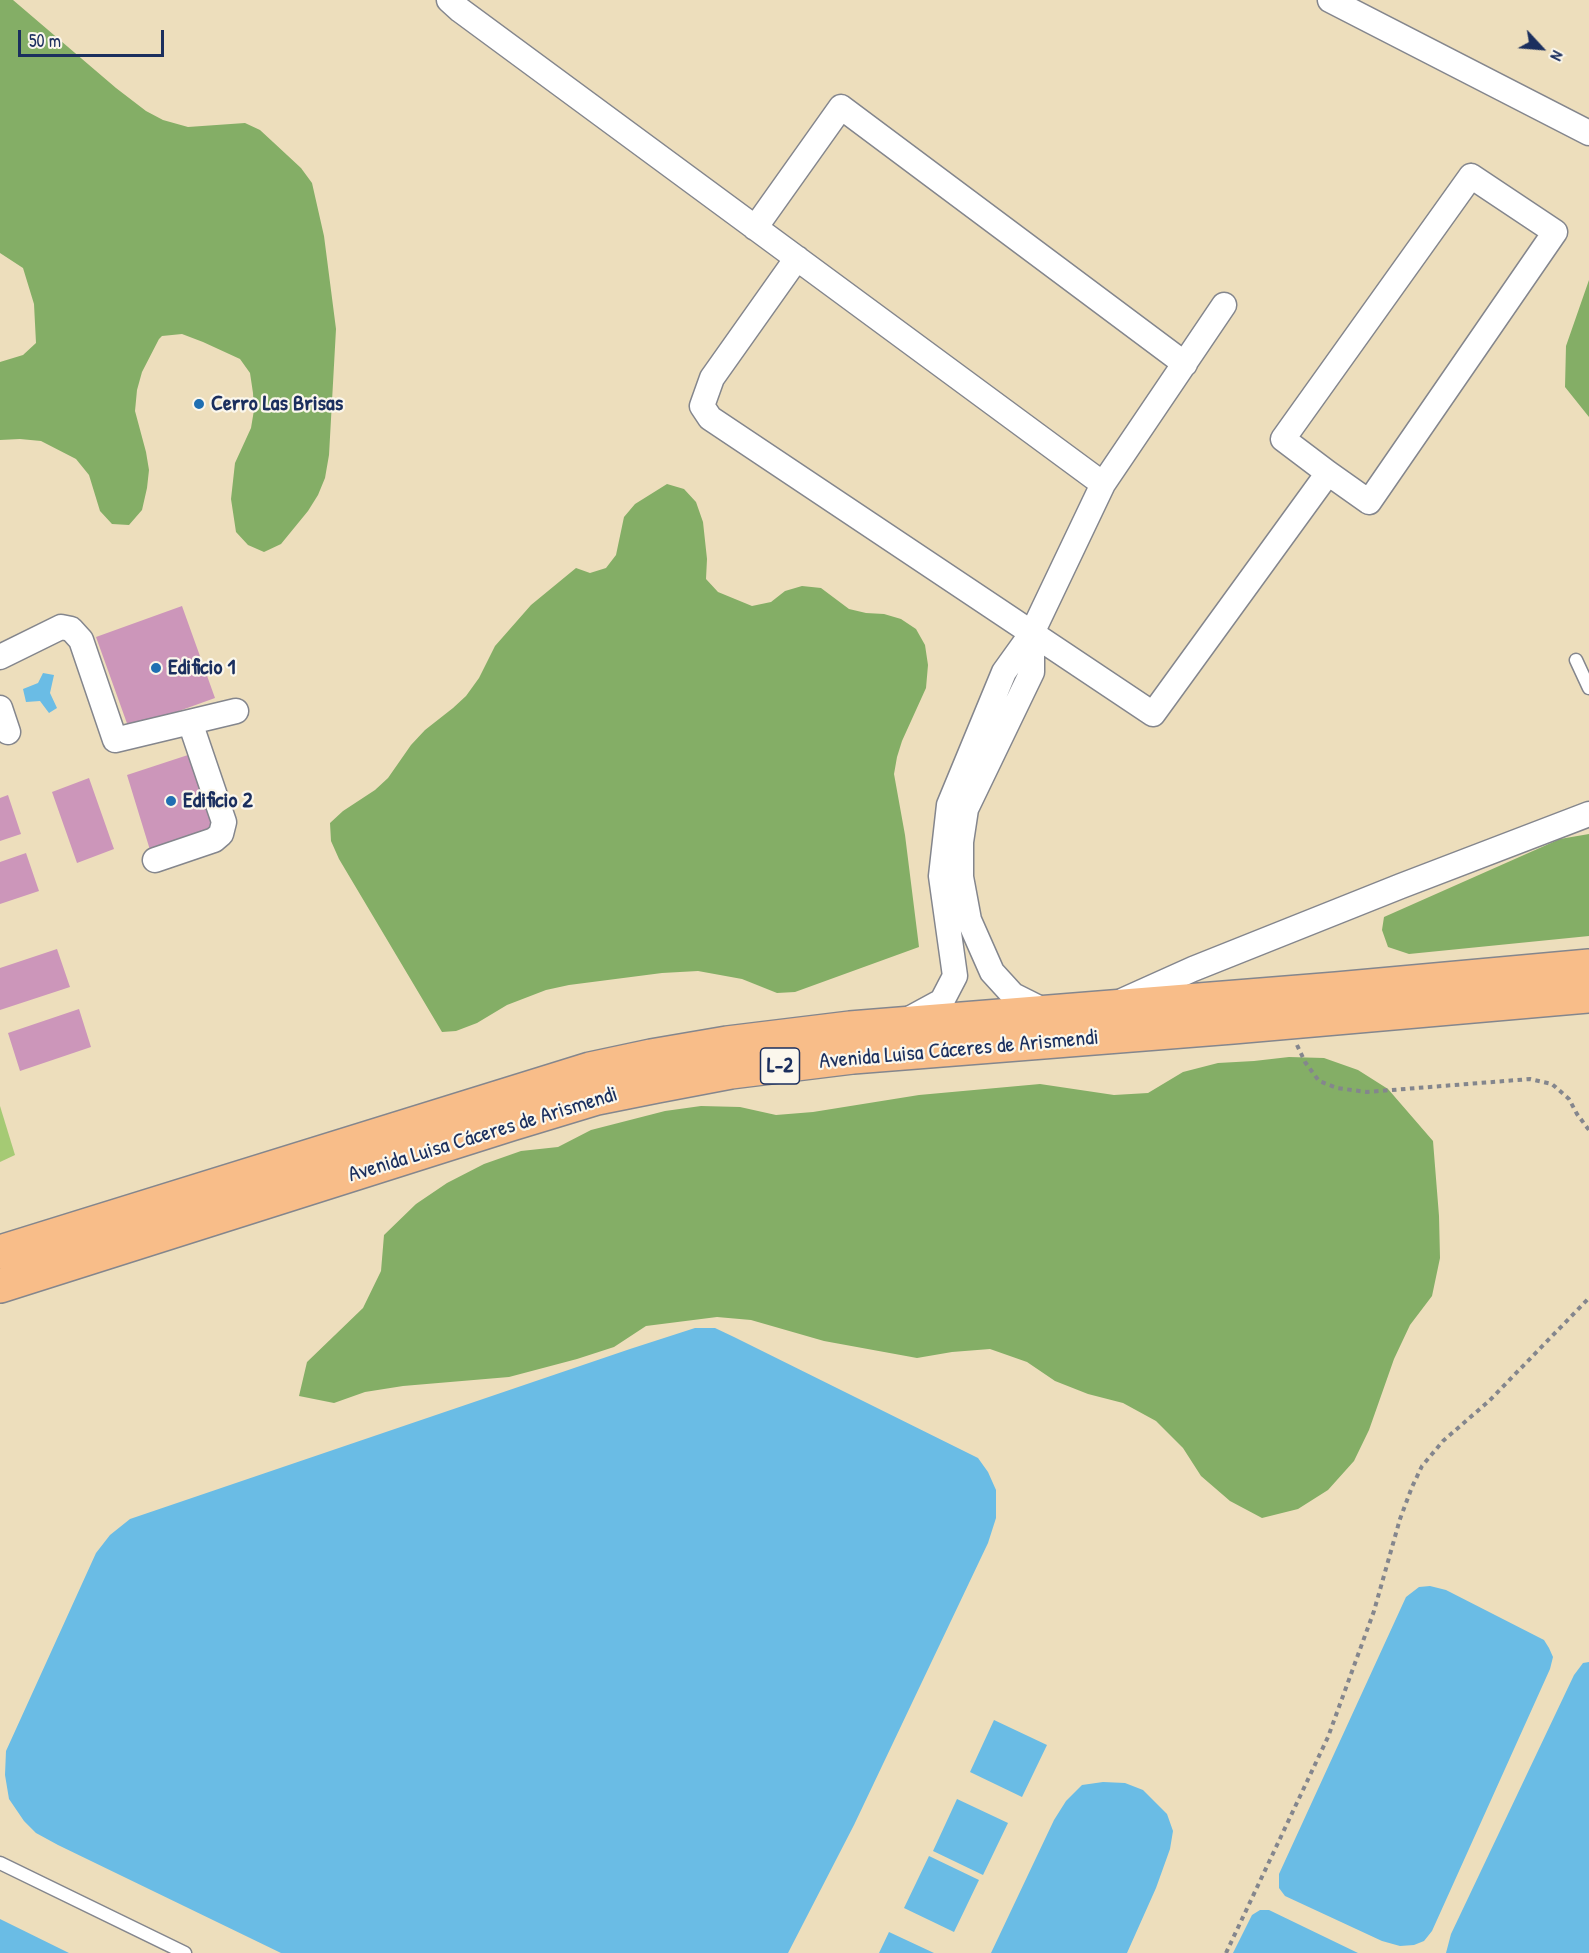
<!DOCTYPE html>
<html>
<head>
<meta charset="utf-8">
<style>
	body { margin:0 }
	#map { position:relative; width:1589px; height:1953px; overflow:hidden; background:#eddebc; font-family:"Patrick Hand",sans-serif }
	canvas { display:block }
	.north { position:absolute; left:1511px; top:18px; width:60px; height:60px; -webkit-text-stroke:4px #fbf7ec; paint-order:stroke; rotate:116deg; font-size:16px; font-weight:700; line-height:24px; text-align:center; color:#1b2f5e }
	.north::after { content:''; display:block; margin:auto; width:21px; height:27px; background:#1b2f5e; clip-path:polygon(50% 0,100% 100%,50% 72%,0 100%) }
	.scale { position:absolute; left:18px; top:30px; width:146px; height:27px; box-sizing:border-box; border:3px solid #1b2f5e; border-top:0; padding-left:8px; font-size:18px; line-height:21px; white-space:nowrap; color:#1b2f5e; -webkit-text-stroke:4px #fbf7ec; paint-order:stroke }
</style>
</head>
<body>
<div id="map">
<canvas width="1589" height="1953"></canvas>
<div class="north">N</div>
<div class="scale">50 m</div>
</div>
<script>
const ctx = document.querySelector('canvas').getContext('2d');
ctx.lineJoin = 'round';
function paint(path, color) { ctx.fillStyle = color; ctx.fill(path, 'evenodd'); }
const toPath = rows => new Path2D(rows.map(r => 'M' + r).join(''));
function stroke(path, color, width, dash) { ctx.strokeStyle = color; ctx.lineWidth = width; ctx.lineCap = dash ? 'butt' : 'round'; ctx.setLineDash(dash || []); ctx.stroke(path); }
function drawText(font, color, halo, rows, align = 'center') {
  ctx.font = font + ' "Patrick Hand",sans-serif'; ctx.lineWidth = 4.5; ctx.setLineDash([]); ctx.textBaseline = 'middle'; ctx.strokeStyle = halo; ctx.fillStyle = color; for (const [text, x, y, turn = 0] of rows) {
    ctx.save(); ctx.translate(x, y); ctx.rotate((+turn || 0) * Math.PI / 180); ctx.textAlign = isNaN(turn) ? turn : align; if (halo) ctx.strokeText(text, 0, 0); ctx.fillText(text, 0, 0); ctx.restore();
  }
}
paint(toPath([
	[0,1106,15,1155,0,1162]
]), '#a5ca74');
paint(toPath([
	[0,0,13,0,116,88,146,111,163,120,188,127,245,123,260,130,273,142,301,168,312,183,324,236,336,329,329,455,325,478,318,495,308,511,281,544,264,552,248,545,236,532,231,499,235,463,251,428,254,410,253,393,250,373,240,359,203,342,182,334,162,336,159,339,142,372,137,390,135,411,146,452,149,470,147,488,142,510,129,525,112,524,100,511,89,475,76,459,41,441,20,439,0,440,0,362,23,355,36,343,34,304,23,268,0,253],
	[1589,280,1589,417,1565,387,1566,346],
	[667,484,684,489,696,502,703,522,707,559,706,579,718,592,752,606,771,602,785,591,802,586,821,588,849,609,866,613,884,614,901,619,916,629,925,645,928,665,926,688,902,741,897,757,894,774,905,835,919,947,795,992,777,993,742,979,698,971,662,973,569,985,546,990,507,1005,477,1023,456,1031,442,1032,339,859,331,841,330,823,343,811,375,790,388,778,411,745,425,730,453,708,466,696,479,678,495,646,531,605,576,568,590,573,606,568,616,555,624,517,635,504],
	[1589,834,1589,936,1409,954,1388,947,1382,930,1384,917,1560,839],
	[1289,1057,1324,1058,1358,1070,1388,1089,1433,1141,1439,1216,1440,1258,1432,1296,1410,1325,1394,1359,1369,1430,1354,1461,1328,1490,1298,1509,1262,1518,1230,1501,1201,1476,1183,1448,1156,1421,1123,1403,1088,1394,1055,1381,1027,1362,990,1349,952,1352,917,1358,824,1341,751,1320,717,1317,646,1326,614,1347,577,1359,509,1377,403,1386,365,1392,334,1403,299,1396,307,1362,363,1308,381,1271,384,1235,416,1204,447,1183,484,1164,521,1151,558,1147,591,1130,665,1111,701,1106,740,1107,776,1115,813,1112,919,1095,1040,1084,1114,1095,1148,1093,1183,1072,1218,1063,1254,1061]
]), '#84ae66');
paint(toPath([
	[43,673,54,675,50,693,57,708,49,713,40,701,26,702,23,689,38,683],
	[695,1328,715,1328,734,1337,978,1458,988,1472,996,1490,996,1518,988,1543,854,1825,788,1953,281,1953,58,1845,36,1833,24,1821,9,1799,5,1775,6,1751,96,1553,110,1535,130,1519,630,1349],
	[1430,1586,1446,1590,1544,1640,1549,1648,1553,1657,1550,1669,1432,1931,1424,1941,1414,1945,1400,1946,1382,1941,1285,1896,1279,1888,1279,1874,1406,1597,1419,1587],
	[1589,1662,1589,1953,1446,1953,1451,1934,1574,1675,1583,1663],
	[994,1720,1047,1745,1022,1797,970,1772],
	[1103,1782,1125,1783,1143,1790,1167,1814,1173,1831,1170,1849,1156,1888,1127,1953,991,1953,1054,1820,1066,1801,1082,1785],
	[957,1799,1008,1823,983,1875,933,1851],
	[929,1856,979,1880,954,1932,904,1908],
	[1260,1910,1269,1910,1358,1953,1233,1953,1252,1915],
	[0,1919,69,1953,0,1953],
	[889,1932,934,1953,879,1953]
]), '#6abce5');
paint(toPath([
	[182,606,215,698,129,729,96,637],
	[191,754,216,826,150,850,127,775],
	[89,778,114,849,77,863,52,792],
	[8,795,21,834,0,841,0,798],
	[26,853,39,891,0,904,0,862],
	[57,949,70,987,0,1010,0,968],
	[79,1009,91,1047,20,1071,8,1033]
]), '#cc96ba');
const lane = toPath([
	[1576,660,1589,688],
	[0,1863,185,1953]
]);
const street = toPath([
	[449,0,460,10,1103,484,1032,633,1004,672,949,805,941,876,955,976,942,1001,907,1020],
	[1330,0,1589,133],
	[1471,176,1555,232,1369,502,1328,473,1283,439,1471,176],
	[755,228,841,107,1185,364],
	[797,258,712,378,702,406,710,418,1153,714,1328,473],
	[1103,484,1224,305],
	[1032,633,1032,672,966,809,961,842,961,877,969,920,992,972,1013,995,1047,1012],
	[0,657,61,627,71,629,81,640,115,740,236,711],
	[0,708,8,732],
	[155,860,214,840,221,834,224,822,190,722],
	[1124,1000,1193,969,1401,886,1589,814]
]);
const primary = toPath([
	[0,1252,590,1069,651,1056,727,1043,850,1028,1336,989,1589,966],
	[0,1286,511,1124,597,1098,657,1086,731,1072,853,1057,1233,1027,1589,996]
]);
stroke(lane, '#84868d', 15);
stroke(street, '#84868d', 27);
stroke(primary, '#84868d', 36);
stroke(toPath([
	[1297,1045,1305,1062,1319,1081,1337,1088,1367,1092,1530,1079,1552,1084,1569,1099,1577,1114,1589,1130],
	[1226,1953,1328,1737,1374,1611,1400,1519,1412,1487,1422,1466,1443,1441,1489,1401,1589,1298]
]), '#84868d', 4, [4.5, 4.5]);
stroke(lane, '#fff', 12);
stroke(street, '#fff', 24);
stroke(primary, '#f8bd89', 33);
for (const [x, y, r, color] of [
	[199,404,6,"#1f6fb2"],
	[156,668,6,"#1f6fb2"],
	[171,801,6,"#1f6fb2"]
]) { const dot = new Path2D(); dot.arc(x, y, r, 0, 2 * Math.PI); ctx.fillStyle = color; ctx.fill(dot); stroke(dot, '#fbf7ec', 2); }
for (const [x, y, w] of [
	[780,1066,39]
]) { const box = new Path2D(); box.roundRect(x - w / 2, y - 18, w, 36, 4.5); ctx.fillStyle = '#fbf7ec'; ctx.fill(box); stroke(box, '#1b2f5e', 1.5); }
drawText('bold 21px', '#1b2f5e', null, [
	["L-2",780,1066]
]);
drawText('bold 22px', '#1b2f5e', '#fbf7ec', [
	["Cerro Las Brisas",211,404],
	["Edificio 1",168,668],
	["Edificio 2",183,801]
], 'left');
drawText('22px', '#1b2f5e', '#fbf7ec', [
	["Avenida Luisa Cáceres de Arismendi",959,1050,-5],
	["Avenida Luisa Cáceres de Arismendi",483,1135,-17]
]);
</script>
</body>
</html>
